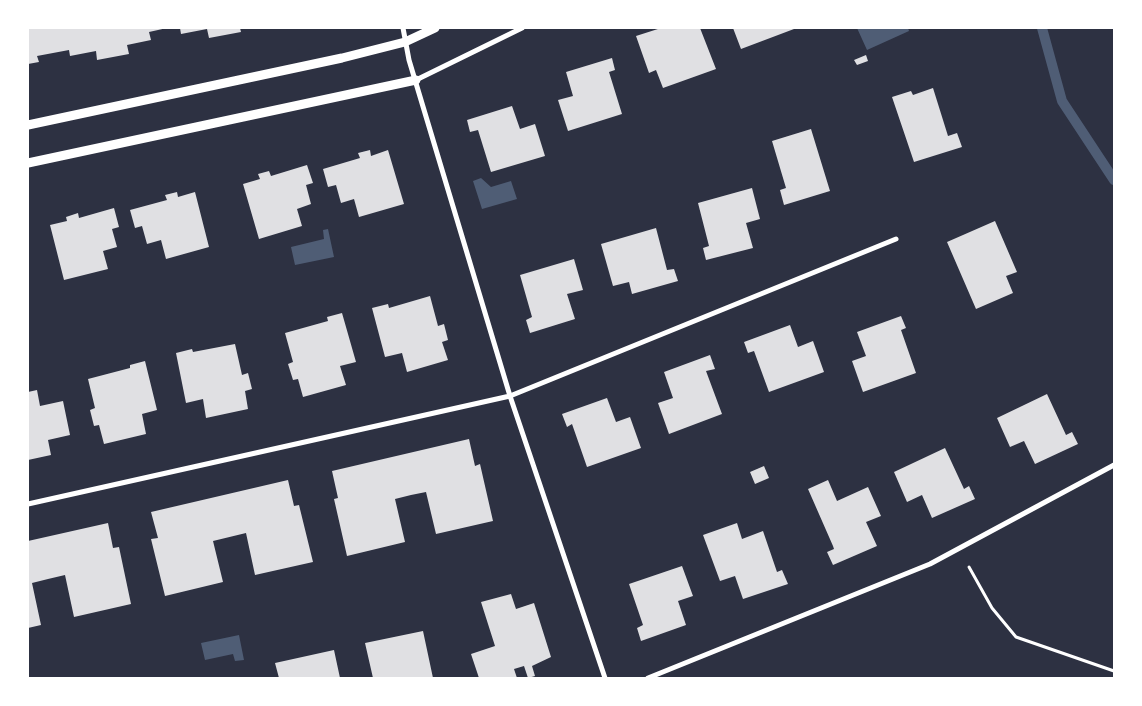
<!DOCTYPE html>
<html>
<head>
<meta charset="utf-8">
<style>
	body { margin:0 }
	#map { position:relative; width:1142px; height:706px; overflow:hidden; background:#2d3142; font-family:"Space Grotesk",sans-serif }
	canvas { display:block }
	.frame { position:absolute; inset:0; border:29px solid #fff; pointer-events:none }
</style>
</head>
<body>
<div id="map">
<canvas width="1142" height="706"></canvas>
<div class="frame"></div>
</div>
<script>
const ctx = document.querySelector('canvas').getContext('2d');
ctx.lineJoin = 'round';
function paint(path, color) { ctx.fillStyle = color; ctx.fill(path, 'evenodd'); }
const toPath = rows => new Path2D(rows.map(r => 'M' + r).join(''));
function stroke(path, color, width, dash) { ctx.strokeStyle = color; ctx.lineWidth = width; ctx.lineCap = dash ? 'butt' : 'round'; ctx.setLineDash(dash || []); ctx.stroke(path); }
paint(toPath([
	[857,28,908,28,909,31,867,50],
	[481,178,491,187,511,181,517,199,482,209,473,181],
	[328,229,334,257,295,265,291,247,324,239,323,230],
	[239,635,244,660,235,661,233,654,205,660,201,643]
]), '#4f5d75');
stroke(toPath([
	[1042,28,1062,101,1114,180]
]), '#4f5d75', 10);
paint(toPath([
	[28,28,167,28,149,32,151,40,127,45,129,54,97,60,96,51,70,56,69,50,37,56,39,62,28,64],
	[180,28,240,28,241,32,209,38,207,29,181,34],
	[661,28,700,28,716,69,663,88,656,70,649,73,636,36],
	[733,28,793,28,794,29,741,49],
	[866,55,868,61,857,65,854,60],
	[612,58,615,70,609,72,622,114,568,131,558,100,573,96,566,72],
	[933,88,948,136,957,133,962,147,914,162,892,97,911,91,913,95],
	[512,106,520,129,535,124,545,156,491,172,478,130,470,132,467,120],
	[811,129,830,191,784,205,780,190,786,188,772,141],
	[370,150,371,156,388,150,404,204,359,217,354,199,341,203,336,185,328,187,323,169,360,158,358,153],
	[307,165,313,183,306,185,311,204,297,209,302,226,259,239,243,184,260,179,258,174,269,171,271,176],
	[752,188,760,219,746,223,753,248,706,260,703,248,709,246,698,203],
	[177,192,178,197,195,192,209,247,166,259,161,240,147,244,142,226,135,228,130,210,167,200,165,195],
	[114,208,119,227,112,229,117,247,103,251,108,269,64,280,50,225,67,221,66,217,78,213,79,218],
	[995,221,1017,272,1006,276,1013,293,976,309,947,242],
	[656,228,667,270,674,269,678,281,632,294,629,282,613,286,601,244],
	[574,259,583,290,567,294,575,319,530,333,526,320,532,317,520,275],
	[430,296,438,326,444,324,448,340,442,342,448,360,407,372,402,353,385,357,372,308,388,304,389,308],
	[342,313,356,362,340,366,346,385,303,397,298,379,293,380,288,364,293,362,285,333,328,321,327,317],
	[901,316,906,328,901,330,916,373,863,392,852,361,866,356,857,332],
	[790,325,798,347,813,341,824,372,769,392,754,351,748,353,744,342],
	[235,344,242,375,248,373,252,389,245,391,248,409,206,418,203,399,186,403,176,353,192,349,193,352],
	[710,355,715,369,706,371,722,414,669,434,658,403,673,398,664,372],
	[145,361,157,410,142,414,146,434,104,444,99,425,94,426,90,410,95,408,88,379,130,368,130,365],
	[37,390,40,406,63,401,70,435,48,440,51,455,28,460,28,392],
	[1047,394,1066,435,1072,432,1078,444,1035,464,1024,441,1010,447,997,418],
	[607,398,616,422,630,417,641,448,587,467,572,424,567,427,562,414],
	[469,439,475,466,480,464,493,521,436,534,426,492,411,495,395,499,405,542,347,556,334,499,338,498,332,471],
	[945,448,964,489,969,486,975,499,932,518,922,495,907,502,894,472],
	[764,466,769,478,755,484,750,472],
	[288,480,294,506,299,505,313,562,255,575,246,533,213,541,223,582,165,596,151,539,158,538,151,512],
	[828,480,837,501,868,487,881,516,866,522,877,546,833,565,827,552,834,549,833,546,808,489],
	[108,523,113,548,119,547,131,604,74,617,65,575,48,579,32,583,41,625,28,628,28,541],
	[737,523,742,539,763,531,777,572,782,570,788,584,743,599,735,576,720,581,703,535],
	[682,566,693,596,678,601,686,625,641,641,637,628,643,625,629,584],
	[511,594,516,609,534,603,551,657,532,666,535,676,528,678,524,666,514,669,517,678,479,678,471,654,495,646,481,602],
	[423,631,433,678,373,678,365,643],
	[334,650,340,678,279,678,275,663]
]), '#e0e0e3');
stroke(toPath([
	[969,567,992,608,1016,637,1114,671]
]), '#fff', 3);
stroke(toPath([
	[403,28,409,60,510,396,605,678],
	[416,80,522,28],
	[28,504,510,396,896,239],
	[648,678,930,564,1114,465]
]), '#fff', 5);
stroke(toPath([
	[28,125,342,58,405,42,435,28],
	[28,163,416,80]
]), '#fff', 9);
</script>
</body>
</html>
